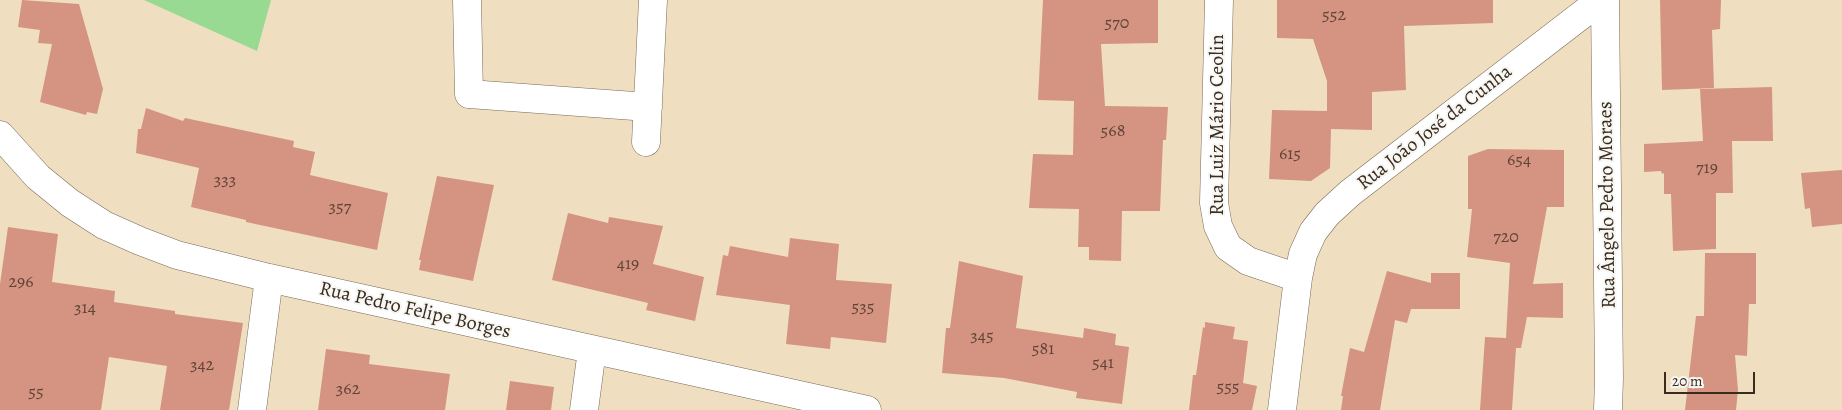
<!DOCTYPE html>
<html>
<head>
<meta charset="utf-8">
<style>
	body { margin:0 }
	#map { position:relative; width:1842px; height:410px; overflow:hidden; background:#efdfc0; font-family:Alegreya,serif }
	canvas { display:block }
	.scale { position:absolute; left:1664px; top:372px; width:91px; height:22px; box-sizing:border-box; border:2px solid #3b2a1e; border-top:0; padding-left:6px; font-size:15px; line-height:18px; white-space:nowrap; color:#3b2a1e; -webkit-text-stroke:4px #f6f6f2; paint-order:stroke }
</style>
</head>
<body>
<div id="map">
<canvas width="1842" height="410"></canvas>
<div class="scale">20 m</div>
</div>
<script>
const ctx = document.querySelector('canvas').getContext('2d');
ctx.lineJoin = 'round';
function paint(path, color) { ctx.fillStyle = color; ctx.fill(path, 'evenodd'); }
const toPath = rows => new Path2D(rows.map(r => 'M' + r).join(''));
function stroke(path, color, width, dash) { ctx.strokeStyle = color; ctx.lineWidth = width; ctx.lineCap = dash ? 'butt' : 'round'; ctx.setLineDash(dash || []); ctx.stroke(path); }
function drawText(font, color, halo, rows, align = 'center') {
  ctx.font = font + ' Alegreya,serif'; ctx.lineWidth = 4; ctx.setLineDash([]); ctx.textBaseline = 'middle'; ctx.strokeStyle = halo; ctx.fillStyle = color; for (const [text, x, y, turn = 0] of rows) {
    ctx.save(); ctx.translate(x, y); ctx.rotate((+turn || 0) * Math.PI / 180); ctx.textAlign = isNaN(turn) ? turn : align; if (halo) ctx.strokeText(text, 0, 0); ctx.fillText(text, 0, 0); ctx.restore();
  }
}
paint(toPath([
	[144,0,271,0,257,51]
]), '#98da92');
paint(toPath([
	[22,0,79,4,103,89,97,114,87,112,86,115,40,102,52,44,38,43,40,30,18,27],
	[1043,0,1158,0,1158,43,1101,44,1105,106,1168,107,1166,140,1163,140,1160,211,1122,211,1121,261,1089,260,1089,247,1078,247,1079,209,1029,208,1033,154,1073,155,1074,101,1038,100],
	[1277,0,1493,0,1493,23,1404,26,1406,90,1372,92,1372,130,1331,129,1330,168,1311,181,1269,179,1272,110,1327,111,1327,81,1313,39,1277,38],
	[1660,0,1721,0,1720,29,1712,30,1714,88,1662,90],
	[1772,87,1773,141,1732,141,1733,193,1716,193,1716,249,1673,251,1671,194,1664,194,1664,173,1662,174,1661,171,1644,172,1644,144,1703,141,1700,89],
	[146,108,183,121,185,118,294,141,293,147,315,152,310,175,388,193,377,250,246,222,246,220,191,207,199,168,136,153,138,129,141,129],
	[1488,149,1564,150,1564,207,1547,207,1533,284,1563,283,1563,318,1527,317,1521,348,1516,348,1512,410,1480,410,1485,337,1506,338,1510,263,1467,257,1472,209,1468,209,1468,156],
	[1842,170,1842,224,1812,227,1810,208,1805,209,1801,173],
	[437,176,494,185,473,281,419,270,421,260,419,260],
	[568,213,608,223,609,217,663,226,653,264,704,277,695,321,646,310,648,303,552,280],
	[8,227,58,234,52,282,115,291,114,302,175,311,175,314,243,323,229,410,160,410,167,366,109,357,101,410,0,410,0,284],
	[790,238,839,244,836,280,892,284,886,343,831,337,830,349,786,344,790,305,716,295,723,255,728,256,730,246,788,257],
	[1705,253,1756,253,1756,304,1749,304,1747,356,1735,355,1738,390,1736,410,1685,410,1696,316,1704,316],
	[959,261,1023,276,1016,328,1083,338,1084,328,1116,334,1115,345,1129,347,1122,404,1076,398,1077,392,1004,378,942,373,946,328,950,328],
	[1387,271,1431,283,1431,273,1460,273,1460,309,1411,309,1407,323,1395,320,1380,410,1341,410,1343,396,1341,396,1350,348,1364,352],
	[1205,322,1235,327,1233,339,1248,341,1243,383,1257,386,1252,410,1189,410,1193,375,1196,375,1203,327,1205,328],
	[326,349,370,355,369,364,450,374,445,410,318,410],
	[510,381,554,387,551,410,506,410]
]), '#d49481');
const minor = toPath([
	[467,0,469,94,648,107],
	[1219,0,1214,203,1218,226,1228,247,1248,261,1298,278,1282,410],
	[1605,0,1609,378,1608,410],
	[0,135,38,177,70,203,104,225,140,241,177,255,269,278,867,410],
	[646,142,653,0],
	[1298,278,1303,254,1313,232,1327,214,1350,193,1601,0],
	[252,410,269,278],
	[584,410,592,350]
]);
stroke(minor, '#7a6957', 29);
stroke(minor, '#fff', 28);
drawText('18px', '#614437', null, [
	["552",1334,16],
	["570",1117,24],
	["568",1113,132],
	["615",1290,155],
	["654",1519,161],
	["719",1707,169],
	["333",225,181],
	["357",340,208],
	["720",1506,238],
	["419",628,265],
	["296",21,283],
	["535",863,308],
	["314",85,309],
	["345",982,337],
	["581",1043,350],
	["541",1103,364],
	["342",202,366],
	["555",1228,388],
	["362",348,390],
	["55",36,393]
]);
drawText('20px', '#3b2a1e', '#f6f6f2', [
	["Rua Luiz Mário Ceolin",1218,125,-90],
	["Rua João José da Cunha",1435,128,-38],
	["Rua Ângelo Pedro Moraes",1608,205,-91],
	["Rua Pedro Felipe Borges",415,311,13]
]);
</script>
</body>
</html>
